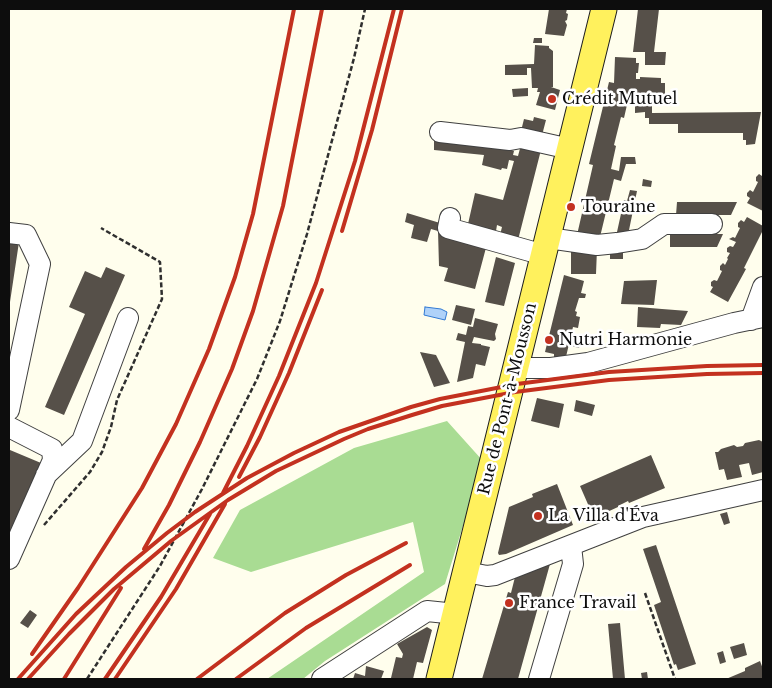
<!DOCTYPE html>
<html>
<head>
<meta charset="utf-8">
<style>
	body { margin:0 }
	#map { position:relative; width:772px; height:688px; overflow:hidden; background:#fffeed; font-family:"Libre Baskerville",serif }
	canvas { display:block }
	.frame { position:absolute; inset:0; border:10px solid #0d0d0d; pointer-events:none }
</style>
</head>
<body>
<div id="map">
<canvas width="772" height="688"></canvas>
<div class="frame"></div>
</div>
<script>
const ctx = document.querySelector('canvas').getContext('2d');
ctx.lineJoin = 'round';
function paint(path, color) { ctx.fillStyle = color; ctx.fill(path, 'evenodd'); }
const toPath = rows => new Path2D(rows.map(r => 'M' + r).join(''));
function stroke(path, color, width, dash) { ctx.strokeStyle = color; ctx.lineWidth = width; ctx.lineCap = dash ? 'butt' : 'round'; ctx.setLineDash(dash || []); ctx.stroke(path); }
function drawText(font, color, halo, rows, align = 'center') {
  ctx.font = font + ' "Libre Baskerville",serif'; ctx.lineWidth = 5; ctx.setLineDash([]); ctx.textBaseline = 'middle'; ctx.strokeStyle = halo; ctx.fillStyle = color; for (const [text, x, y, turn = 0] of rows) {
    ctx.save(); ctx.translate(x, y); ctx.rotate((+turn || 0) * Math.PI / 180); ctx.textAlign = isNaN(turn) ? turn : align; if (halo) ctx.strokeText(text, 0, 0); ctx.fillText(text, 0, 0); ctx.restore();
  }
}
paint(toPath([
	[447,421,483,461,445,584,325,661,303,679,267,679,424,572,413,522,251,572,213,558,240,510,354,448]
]), '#a9dc93');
const water = toPath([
	[425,307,441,309,447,312,445,320,424,315,425,307]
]);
paint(water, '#afd2f9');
stroke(water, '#327ad3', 1);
paint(toPath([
	[549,9,567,9,566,13,568,14,567,20,565,21,567,25,564,36,545,34],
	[638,9,659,9,654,52,666,52,665,65,645,65,645,52,633,52],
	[534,38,542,38,542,43,533,43],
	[535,45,549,46,549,48,553,51,553,87,551,87,560,90,555,110,536,105,540,92,537,92,538,88,532,88,531,68,527,68,527,75,505,75,505,65,534,64],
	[615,57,636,58,636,63,639,63,638,73,636,73,636,79,640,79,640,77,661,78,661,83,665,83,665,95,638,95,633,93,632,97,629,96,624,118,621,117,614,145,616,146,611,169,619,171,621,157,635,157,636,164,626,164,621,181,614,179,599,241,577,235,593,165,589,164,609,82,614,83],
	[528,88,528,96,513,97,512,89],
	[635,104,652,104,652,113,761,112,755,144,746,145,746,140,743,140,743,133,678,133,678,124,649,124,649,118,645,118,645,112,635,113],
	[534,117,546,120,541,139,520,135,524,119,533,121],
	[434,137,507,149,514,151,513,155,518,156,522,141,542,146,518,240,500,235,502,227,497,225,496,231,468,224,475,193,503,200,514,161,509,160,507,169,502,168,501,170,482,165,484,155,434,150],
	[763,173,763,211,747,203,750,198,747,196,747,193,750,190,753,192,758,182,756,181,756,177,759,174,762,176],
	[643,179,652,181,651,187,642,186],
	[630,190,637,191,628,235,617,232,624,200,627,201],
	[677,202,737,202,731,215,676,215],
	[407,213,440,223,438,231,431,229,427,242,411,238,414,225,405,222],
	[747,217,763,226,763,230,744,268,746,269,728,302,710,292,713,287,711,286,711,282,714,280,717,281,722,271,720,270,720,266,723,263,725,265,728,259,727,258,730,253,727,252,727,248,730,246,733,247,736,242,729,239,733,237,735,238,740,228,738,227,738,223,741,220,744,222],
	[438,231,487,244,475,289,444,281,448,268,439,266],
	[670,234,723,234,717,247,670,247],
	[9,240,19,242,10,302,9,302],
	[571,249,597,249,596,274,571,274],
	[610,249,623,249,623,259,610,259],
	[496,257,515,263,504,306,485,302],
	[106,267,125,275,64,415,45,407,85,314,69,307,85,271,101,278],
	[564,275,584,281,581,293,586,294,585,298,579,298,575,311,577,312,576,316,580,317,578,328,573,327,565,361,554,358,554,354,545,352],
	[657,280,654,305,621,304,624,281],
	[456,305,475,309,471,325,452,320],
	[638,307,662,309,688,311,681,325,661,324,660,328,637,327],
	[475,318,498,324,495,334,496,339,494,341,474,337,472,343,481,344,481,345,490,347,485,366,476,364,473,378,457,382,465,342,456,340,458,333,466,335,468,326,473,327],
	[575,338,581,340,579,348,572,346],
	[420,352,436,355,450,383,434,387],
	[537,398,564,404,559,428,531,421],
	[576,400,595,405,592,416,574,411],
	[759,440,763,442,763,472,752,475,749,463,739,465,742,477,727,480,724,469,719,470,715,452,718,452,721,449,734,445,737,447,743,446,745,443],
	[10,450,41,463,17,528,9,532,9,453],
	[651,455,665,488,629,503,628,501,618,506,618,507,594,518,580,486],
	[557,484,573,525,506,554,499,555,498,553,509,507,533,497,532,494],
	[727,512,730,523,724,525,720,514],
	[656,545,696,664,678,670,676,664,674,665,654,605,661,602,643,549],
	[550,564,518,679,482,679,508,592,511,593,515,577],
	[30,610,37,615,28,628,20,623],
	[620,623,625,679,613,679,608,624],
	[427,627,432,630,423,663,417,662,413,679,391,678,396,657,402,658,403,654,397,644],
	[744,643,747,655,734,659,730,647],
	[723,651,726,662,720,664,717,653],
	[760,661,763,669,763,678,726,679,745,671,745,668],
	[366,666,384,671,381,679,353,679,355,673,365,676],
	[647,672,648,679,642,679,641,673]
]), '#565049');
const minor = toPath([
	[440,132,510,140,521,138,570,149],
	[450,218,448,228,544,255],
	[9,233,26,235,40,264,9,410],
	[548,238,597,245,617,243,642,239,664,224,712,224],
	[751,320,763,287],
	[516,368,551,368,588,363,734,323,763,317],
	[9,427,52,449,53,460,9,559],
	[46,475,82,441,128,318],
	[466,572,487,576,495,575,643,517,763,490],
	[322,679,427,611,456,614],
	[539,679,573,564,571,546]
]);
const major = toPath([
	[439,679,604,9]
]);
stroke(minor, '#404040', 22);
stroke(major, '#1e1e1e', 27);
stroke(toPath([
	[44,525,90,472,102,452,111,427,117,400,162,299,160,262,101,228],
	[645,593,675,679],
	[87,679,160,566,202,489,257,379,280,321,307,234,354,58,365,9]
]), '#2f2f2f', 2.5, [5, 2.5]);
stroke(minor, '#fff', 20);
stroke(major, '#fff15d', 25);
stroke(toPath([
	[342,231,372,130,402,9],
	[239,477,260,437,289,373,322,290],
	[223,493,247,446,279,376,316,283,355,161,394,9],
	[144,549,169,505,200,442,232,369,253,311,283,206,322,9],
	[32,654,78,588,142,488,176,424,209,349,235,277,253,214,294,9],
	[18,679,76,614,126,567,167,533,195,512,247,478,294,453,339,432,411,407,440,399,517,384,609,372,707,366,763,365],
	[28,679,69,634,114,589,171,541,228,500,276,471,344,439,368,429,412,415,442,406,515,392,609,380,707,374,763,373],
	[64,679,121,588],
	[105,679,161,597,210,514],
	[115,679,176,589,225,504],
	[197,679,285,613,346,575,406,543],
	[236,679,306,628,410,565]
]), '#c3311f', 4);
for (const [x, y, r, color] of [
	[552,99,5,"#c3311f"],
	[571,207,5,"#c3311f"],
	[549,340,5,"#c3311f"],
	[538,516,5,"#c3311f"],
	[509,603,5,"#c3311f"]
]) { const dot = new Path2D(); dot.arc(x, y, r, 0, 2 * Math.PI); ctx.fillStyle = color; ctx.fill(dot); stroke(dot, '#fff', 2); }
drawText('16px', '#0d0d0d', '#fff', [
	["Crédit Mutuel",562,99],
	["Touraine",581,207],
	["Nutri Harmonie",559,340],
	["La Villa d'Éva",548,516],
	["France Travail",519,603]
], 'left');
drawText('16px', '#0d0d0d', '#fff', [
	["Rue de Pont-à-Mousson",508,399,-76]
]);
</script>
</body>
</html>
